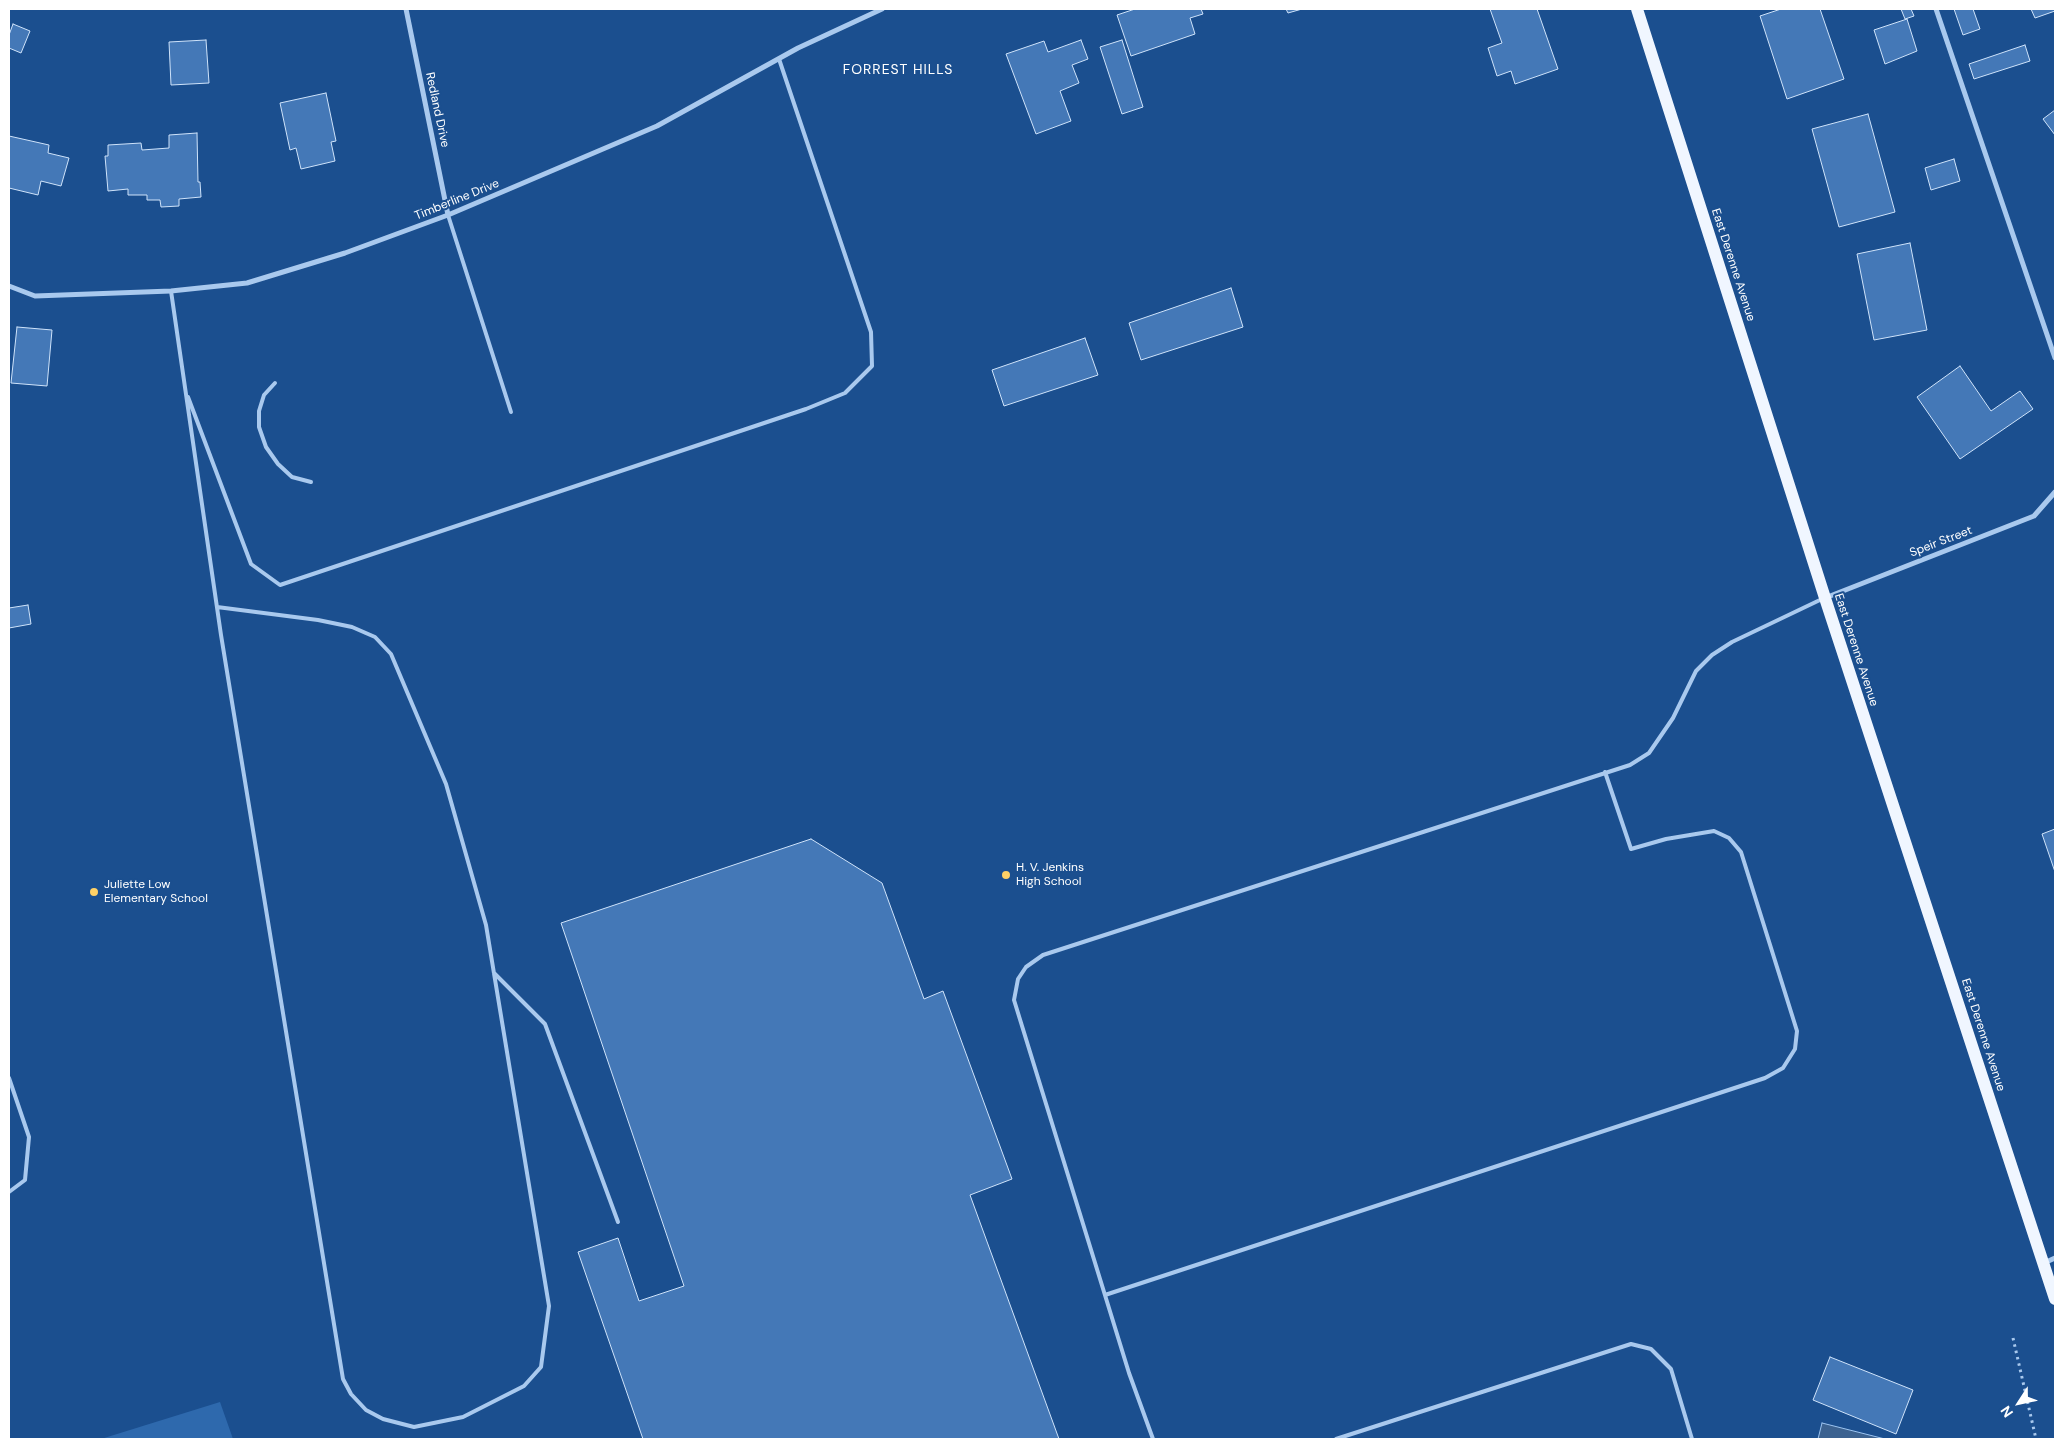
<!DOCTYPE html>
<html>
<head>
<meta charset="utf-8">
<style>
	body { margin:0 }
	#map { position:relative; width:2064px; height:1448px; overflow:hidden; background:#1b4f8f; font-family:"DM Sans",sans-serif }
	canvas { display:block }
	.frame { position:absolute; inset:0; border:10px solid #fff; pointer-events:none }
	.north { position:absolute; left:1994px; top:1378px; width:50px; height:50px; -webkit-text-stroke:4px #1b4f8f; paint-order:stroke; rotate:235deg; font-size:14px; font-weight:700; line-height:20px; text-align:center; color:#fff }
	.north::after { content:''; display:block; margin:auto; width:18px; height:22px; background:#fff; clip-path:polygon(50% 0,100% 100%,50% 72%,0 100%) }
</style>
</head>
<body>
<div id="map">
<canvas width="2064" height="1448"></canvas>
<div class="frame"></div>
<div class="north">N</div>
</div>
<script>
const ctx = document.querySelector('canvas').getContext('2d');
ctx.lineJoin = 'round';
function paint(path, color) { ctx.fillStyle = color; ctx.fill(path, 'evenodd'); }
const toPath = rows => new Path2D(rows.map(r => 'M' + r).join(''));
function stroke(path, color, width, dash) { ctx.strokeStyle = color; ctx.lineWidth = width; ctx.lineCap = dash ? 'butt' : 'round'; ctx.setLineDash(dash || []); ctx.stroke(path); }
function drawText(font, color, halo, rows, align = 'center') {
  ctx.font = font + ' "DM Sans",sans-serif'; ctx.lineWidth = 4; ctx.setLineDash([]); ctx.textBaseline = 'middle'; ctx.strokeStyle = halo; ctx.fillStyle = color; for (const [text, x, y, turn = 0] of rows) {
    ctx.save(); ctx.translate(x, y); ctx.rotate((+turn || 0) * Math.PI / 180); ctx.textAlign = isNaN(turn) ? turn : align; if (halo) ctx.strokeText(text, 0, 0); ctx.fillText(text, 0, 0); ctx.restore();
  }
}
paint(toPath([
	[220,1402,233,1439,101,1439]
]), '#2e69ad');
const water = toPath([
	[1822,1423,1885,1439,1818,1439,1822,1423]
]);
paint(water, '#3c6290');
stroke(water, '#9cc4f0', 1);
const building = toPath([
	[1135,9,1201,9,1203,14,1190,18,1195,34,1131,56,1117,15,1135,9],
	[1286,9,1302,9,1288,13,1286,9],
	[1490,9,1537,9,1558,69,1515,84,1511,71,1497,76,1488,48,1502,43,1490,9],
	[1781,9,1820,9,1844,79,1787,99,1760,16,1781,9],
	[1901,9,1911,9,1914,16,1905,19,1901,9],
	[1954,9,1973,9,1980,29,1963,35,1954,9],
	[2031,9,2055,9,2055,11,2035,18,2031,9],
	[1907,19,1917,51,1885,64,1874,30,1907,19],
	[13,24,30,31,21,53,9,48,9,35,13,24],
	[206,40,209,83,171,85,169,42,206,40],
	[1081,40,1088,59,1072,65,1079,83,1060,91,1071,121,1036,134,1006,54,1044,41,1048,52,1081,40],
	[1122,40,1143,107,1122,114,1100,47,1122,40],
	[2025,45,2030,61,1974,79,1969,64,2025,45],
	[326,93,336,141,331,142,335,161,301,169,296,148,290,150,280,103,326,93],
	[2055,110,2055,135,2043,119,2055,110],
	[1868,114,1895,212,1839,227,1812,129,1868,114],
	[197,133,198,182,200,182,201,197,179,199,179,206,161,207,160,200,147,200,147,195,128,195,128,189,108,191,105,156,108,156,108,145,141,143,142,150,169,148,169,135,197,133],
	[9,136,49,145,48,153,69,158,61,186,41,181,38,195,9,188,9,136],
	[1954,159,1960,181,1931,190,1925,168,1954,159],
	[1910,243,1927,330,1874,340,1857,254,1910,243],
	[1231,288,1243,327,1141,360,1129,323,1231,288],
	[17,327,52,330,47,386,11,383,17,327],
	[1085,338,1098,375,1004,406,992,370,1085,338],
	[1960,366,1991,411,2020,391,2033,409,1960,459,1917,397,1960,366],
	[28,605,31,624,9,628,9,608,28,605],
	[2055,829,2055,872,2042,834,2055,829],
	[811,839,882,883,924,999,943,991,1012,1179,970,1195,1059,1439,643,1439,578,1252,618,1238,639,1301,684,1286,561,923,811,839],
	[1830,1357,1913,1390,1896,1434,1813,1400,1830,1357]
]);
paint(building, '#4478b7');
stroke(building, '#cfe3fa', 1);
stroke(toPath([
	[2013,1338,2036,1439]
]), '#a9c9ee', 3, [2.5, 4]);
stroke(toPath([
	[448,215,511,412],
	[171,291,221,635,343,1379,351,1394,366,1410,383,1419,414,1427,463,1417,524,1386,541,1367,549,1306,486,925,446,784,391,654,375,637,352,627,318,620,217,607],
	[275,383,264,395,259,411,259,427,266,447,278,464,292,477,311,482],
	[188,397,251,564,280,585,806,409,845,393,872,366,871,332,779,59],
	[494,973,545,1024,618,1222],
	[9,1078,29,1137,25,1180,9,1192],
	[1105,1295,1765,1078,1783,1068,1795,1049,1797,1031,1741,852,1729,838,1714,831,1666,839,1631,849,1605,772],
	[1153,1439,1129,1373,1014,1000,1018,979,1026,967,1043,955,1630,765,1649,753,1673,718,1696,671,1712,655,1732,642,1822,599],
	[1336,1439,1631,1344,1651,1349,1671,1369,1692,1439]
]), '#a9c9ee', 4);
stroke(toPath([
	[406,9,448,215],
	[1936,9,2055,358],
	[9,286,35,296,171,291,247,283,345,253,448,215,657,126,798,48,882,9],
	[1825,598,2034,516,2055,492],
	[2044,1263,2055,1258]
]), '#a9c9ee', 5);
stroke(toPath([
	[1637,9,1825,598,2055,1299]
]), '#f0f6ff', 12);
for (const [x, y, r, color] of [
	[1006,875,5,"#ffd166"],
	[94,892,5,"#ffd166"]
]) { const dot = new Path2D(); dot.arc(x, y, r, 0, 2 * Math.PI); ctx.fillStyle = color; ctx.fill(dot); stroke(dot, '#1b4f8f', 2); }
drawText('12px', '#fff', '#1b4f8f', [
	["Redland Drive",437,110,78],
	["Timberline Drive",457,200,-22],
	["East Derenne Avenue",1733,265,72],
	["Speir Street",1941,542,-21],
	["East Derenne Avenue",1856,650,72],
	["East Derenne Avenue",1983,1035,72]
]);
drawText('12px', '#fff', '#1b4f8f', [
	["H. V. Jenkins",1016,868],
	["High School",1016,882],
	["Juliette Low",104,885],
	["Elementary School",104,899]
], 'left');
ctx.letterSpacing = '1px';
drawText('14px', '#fff', '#1b4f8f', [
	["FORREST HILLS",898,70]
]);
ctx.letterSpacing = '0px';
</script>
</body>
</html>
